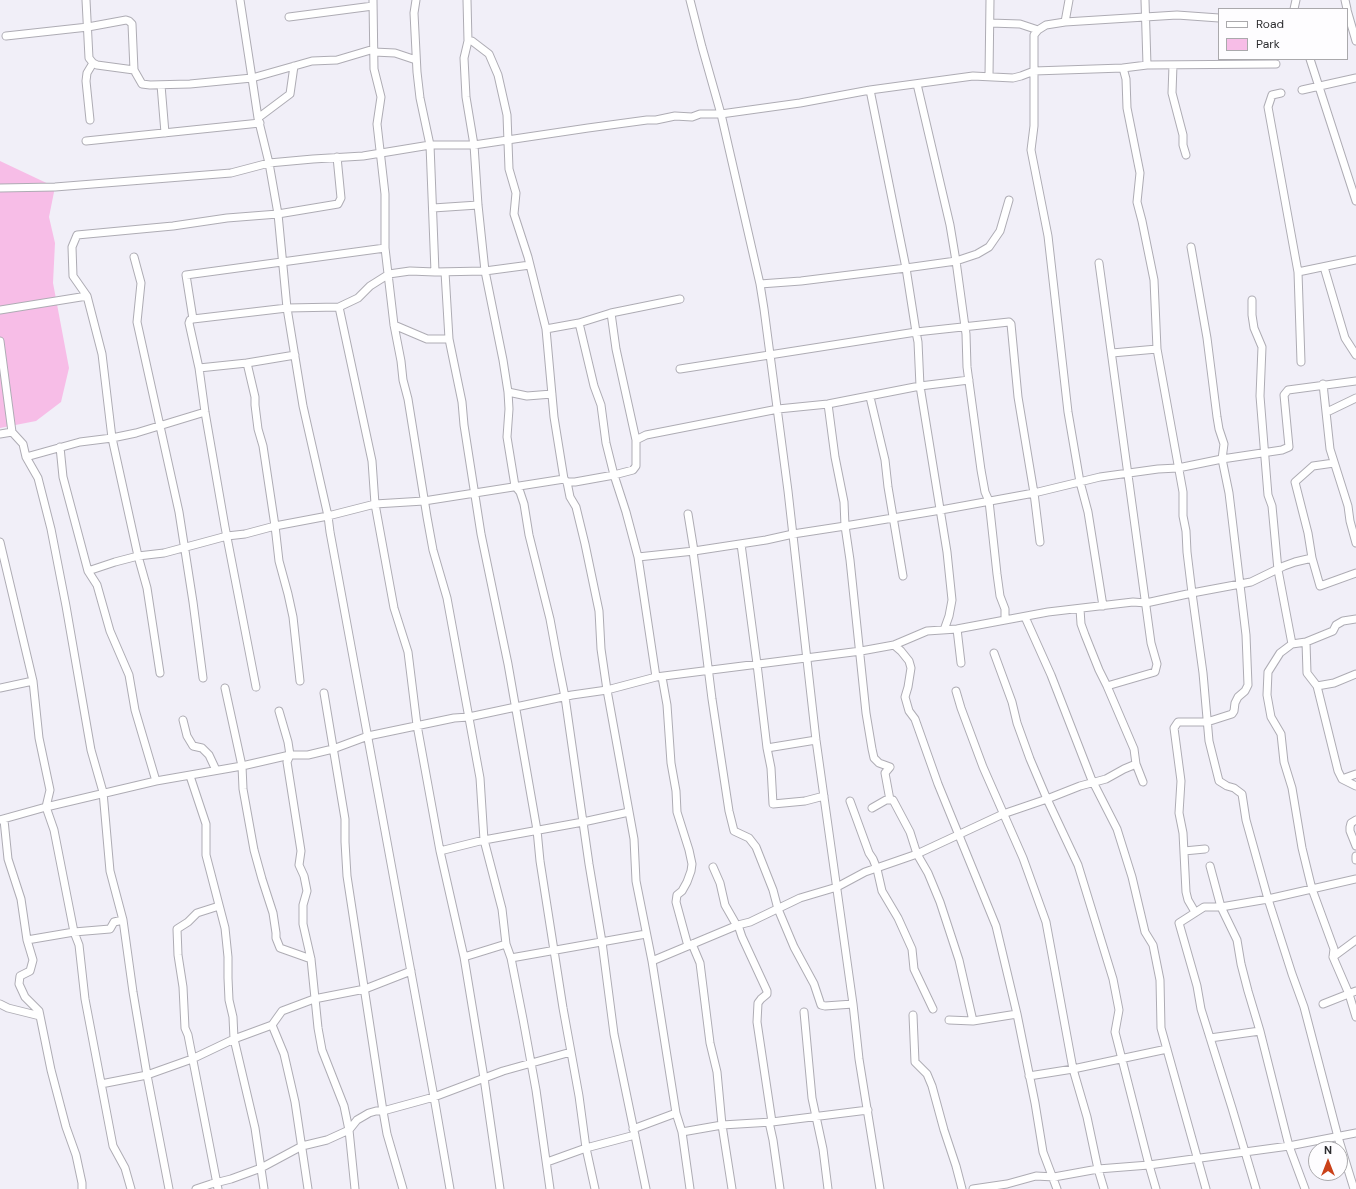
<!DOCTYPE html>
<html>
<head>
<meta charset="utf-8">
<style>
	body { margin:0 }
	#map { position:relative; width:1356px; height:1189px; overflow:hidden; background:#f1eff8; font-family:"DM Sans",sans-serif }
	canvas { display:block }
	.legend { position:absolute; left:1218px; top:8px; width:130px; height:52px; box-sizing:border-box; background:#fefdff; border:1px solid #aaa9ac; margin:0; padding:5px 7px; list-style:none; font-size:12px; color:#2c2c2f }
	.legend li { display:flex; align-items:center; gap:8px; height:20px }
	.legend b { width:20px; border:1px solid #aaa9ac }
	.north { position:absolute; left:1308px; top:1141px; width:40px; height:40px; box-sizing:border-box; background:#fefdff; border:1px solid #aaa9ac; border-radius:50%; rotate:0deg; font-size:11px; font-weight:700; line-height:16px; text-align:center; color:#2c2c2f }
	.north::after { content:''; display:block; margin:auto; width:14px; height:18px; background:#ca4119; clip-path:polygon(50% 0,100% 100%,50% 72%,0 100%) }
</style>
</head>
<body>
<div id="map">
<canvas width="1356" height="1189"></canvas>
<ul class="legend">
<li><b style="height:5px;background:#fff"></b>Road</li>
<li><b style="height:11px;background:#f7bde7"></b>Park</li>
</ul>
<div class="north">N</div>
</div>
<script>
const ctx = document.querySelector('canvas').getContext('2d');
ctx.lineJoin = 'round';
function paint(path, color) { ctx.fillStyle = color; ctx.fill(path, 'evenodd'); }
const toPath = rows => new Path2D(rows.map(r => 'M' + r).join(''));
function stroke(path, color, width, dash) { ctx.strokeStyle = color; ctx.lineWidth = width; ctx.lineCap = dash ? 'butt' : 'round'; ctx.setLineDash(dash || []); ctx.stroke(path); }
paint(toPath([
	[0,161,55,187,49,217,55,243,53,283,69,368,61,402,36,421,0,428]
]), '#f7bde7');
const street = toPath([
	[86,0,89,58,93,63,97,65,134,70,142,84,150,85,190,84,252,78,240,0],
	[373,0,374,69,381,97,377,124,385,194,385,248,394,325,401,361,403,380,408,399,427,517,433,550,447,598,480,778,484,840,502,909,506,944,511,958,523,1019,536,1090,550,1189],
	[416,0,414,13,417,72,420,98,430,145,435,272],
	[467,0,468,41,464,58,466,97,474,145,478,205,485,271,503,360,508,392,509,409,507,437,515,486,520,492,524,504,529,535,550,619,557,657,565,697,589,864,602,942,614,1034,646,1189],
	[690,0,702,47,721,114,760,284,764,309,788,491,816,740,853,1004,859,1059,880,1189],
	[1145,0,1147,65],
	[1345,0,1347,9],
	[1294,9,1296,0],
	[1347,10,1356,41],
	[289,17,373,6],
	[1065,22,1069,0],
	[990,23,1020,24,1038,30],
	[6,36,88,27,126,20,129,21,132,24,134,70],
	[468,41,472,41,489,54,498,75,507,115,509,169,516,193,514,214,528,257,546,329,554,417,564,479],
	[374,52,395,53,416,60],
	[1310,59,1356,201],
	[1173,65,1172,93,1183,135,1183,145,1186,155],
	[294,66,290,94,258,118,269,163,278,214,287,308,303,406,328,516,330,532,434,1097,450,1189],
	[1123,68,1147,65,1276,64],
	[989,76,990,0],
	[917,84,950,225,956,261,966,334,967,367,981,470,985,492,989,501,997,574,1000,596,1005,609,1005,619],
	[161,85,165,133],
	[870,90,906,268,916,332,918,342,920,386,947,552,952,600,949,616,944,630],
	[1302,90,1356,78],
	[1281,93,1272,95,1268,107,1298,272,1301,362],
	[258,118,252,78,312,61,337,60,374,49],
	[90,120,86,81,87,73,93,63],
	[86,141,260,123],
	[0,188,55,187,231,173,269,163,313,159,363,156,430,145,474,145,588,128,647,120,656,120,675,116,692,117,700,114,721,114,800,103,870,90,973,76,1013,78,1021,76,1034,71,1034,35,1038,30,1046,25,1065,22,1177,15,1219,18],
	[433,208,478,205],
	[1191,247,1207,338,1217,417,1219,429,1224,444,1222,459,1229,493,1246,635,1248,685,1245,691,1238,697,1235,703,1234,711,1232,714,1207,722,1178,722,1174,728,1181,781,1179,813,1183,833,1186,892,1188,900,1195,912],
	[134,257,141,283,137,322,179,512,193,602,203,678],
	[1099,263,1151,643,1157,664,1155,672,1107,686],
	[1324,267,1345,338,1356,355],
	[445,272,449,339,462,402,464,425,481,534,508,664,537,830,540,861,563,1008,579,1096,586,1148,595,1189],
	[1298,272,1356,260],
	[760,284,801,281,906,268,956,261,977,254,989,247,1000,231,1009,200],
	[87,296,73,276,72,247,77,235,173,226,227,218,278,214,338,204,341,198,337,157],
	[1252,300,1252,315,1254,328,1262,347,1260,396,1267,483,1268,495,1272,506,1278,570,1292,644],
	[339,307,358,298,370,286,389,274,410,271,435,272,485,271,530,265],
	[0,310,87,296,102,354,112,438,138,556,147,588,160,673],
	[611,313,616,349,636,440],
	[193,319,186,275,385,248],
	[579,323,594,386,601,405,606,443,614,475,626,512,638,557,656,677],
	[394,325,427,339,449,339],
	[546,329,579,323,611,313,680,299],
	[0,341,12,432,23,444,26,457,38,478,51,529,66,606,91,750,103,792,110,871,123,920,133,992,147,1075,169,1189],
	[1112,353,1157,349],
	[247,363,255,397,255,405,258,429,263,446,275,526,279,561,288,594,293,617,300,681],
	[199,368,247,363,295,355],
	[680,369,916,332,1009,322,1011,324,1018,397,1034,493,1040,542],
	[1323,384,1330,449,1348,506,1350,521,1356,543],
	[508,392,527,396,552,394],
	[870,397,885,460,888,487,903,576],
	[1327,412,1356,398],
	[0,434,12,432],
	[60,447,63,477,88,571,97,585,110,631,129,675,135,710,156,781],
	[26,457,80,442,112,438,136,433,205,412],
	[1334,463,1313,466,1295,482,1308,533,1312,558,1320,586,1356,573],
	[567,482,570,497,576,507,585,544,599,611,601,649,607,690,634,839,636,881,652,961,676,1113,682,1132,690,1189],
	[0,542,33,681],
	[741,544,757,664,767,748,771,768,773,804,805,801,824,796],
	[693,551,701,611,712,699,729,811,734,831,749,838,756,847,773,890,778,909,794,947,814,984,821,1005,825,1006,853,1004],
	[694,551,766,540,793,534,845,526,844,502,835,457,828,404],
	[638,557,694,551,688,514],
	[1312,558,1295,562,1284,566,1251,582,1192,593,1203,673,1209,741,1219,781,1227,786,1234,788,1242,794,1246,820,1268,899,1292,974,1304,1007,1338,1137,1354,1189],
	[88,571,115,562,138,556,164,553,227,536,245,534,275,526,328,516,375,504,424,501,564,479,567,482,575,482,614,475,633,470,636,466,636,440,646,435,778,409,828,404,920,386,969,380],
	[1025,617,1051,675,1091,778,1117,829,1132,877,1145,932,1153,945,1160,980,1161,1028,1206,1189],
	[1356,619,1343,621,1336,625,1333,631,1306,642,1292,644,1280,653,1268,672,1267,695,1271,717,1281,734,1284,762,1292,788,1302,848,1312,889,1334,949,1333,957,1349,994,1356,1017],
	[957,629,961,663],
	[1306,642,1307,673,1317,686,1338,771,1342,779,1356,786],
	[894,645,901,651,909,661,911,668,908,687,905,697,909,711,915,719,938,784,996,926,1017,1014,1035,1103,1043,1152,1057,1189],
	[994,653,1012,702,1017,723,1030,759,1047,799,1078,865,1113,979,1119,1010,1115,1032,1149,1165,1156,1189],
	[662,677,667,705,671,763,676,791,677,812,689,850,692,864,691,871,687,882,682,891,677,895,676,902,688,946],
	[1317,686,1334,683,1356,674],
	[256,687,225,527,205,412,199,368,189,323,190,320,193,319,287,308,339,307,372,461,375,504,394,608,408,652,417,725,440,851,464,957,484,1078,500,1189],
	[0,688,33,681,39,738,50,790,46,807,156,781,242,766,290,755,308,755,333,749,368,736,454,718,469,717,572,695,607,690,656,677,861,651,894,645,927,631,957,629,1048,612,1133,602,1146,603,1192,593,1187,552,1186,531,1183,516,1183,492,1157,349,1154,280,1142,221,1137,202,1140,173,1127,108,1126,79,1123,68,1034,71,1034,126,1031,150,1048,236,1068,412,1080,482,1088,512,1103,606],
	[225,688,242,766,243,789,254,850,262,879,273,913,276,933,276,938,280,948,311,959],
	[956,691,961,708,983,767,1023,858,1046,922,1073,1069,1087,1117,1098,1169,1104,1189],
	[324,693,345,819,345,842,347,876,383,1111,387,1134,403,1189],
	[279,711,288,742,290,755,287,762,301,851,299,865,304,876,307,891,303,905,303,924,311,959,318,1028,322,1050,344,1106,349,1130,355,1189],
	[183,720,187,736,193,746,202,748,209,755,216,770],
	[767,748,816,740],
	[1136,764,1143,782],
	[190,776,206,824,206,855,225,928,228,957,228,978,229,1000,233,1017,234,1039,255,1128,264,1189],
	[1342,779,1356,774],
	[890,800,893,800,910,832,917,854,928,873,940,902,959,960,973,1021],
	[850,801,869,853,873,859,877,869,882,891,898,918,912,949,914,969,933,1009],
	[872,808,886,800,890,800,885,773,890,767,879,763,874,758,872,749,866,713,850,560,845,526,941,510,1034,493,1100,477,1158,469,1178,468,1222,459,1282,450,1289,447,1284,395,1288,390,1356,381],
	[0,820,46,807,54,830,74,932,79,945,85,999,113,1146,125,1168,131,1189],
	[4,820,8,859,21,899,27,940,74,932,110,929,114,922,123,920],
	[1356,820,1351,823,1350,827,1350,831,1356,846],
	[440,851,484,840,583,822,629,812],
	[1184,851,1205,849],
	[1356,856,1356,860],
	[1210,866,1221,907,1237,940,1241,964,1248,991,1260,1031,1289,1146,1305,1189],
	[713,867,720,883,725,905,737,926],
	[738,925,742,937,767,991,767,994,761,999,758,1003,757,1022,772,1122],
	[27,940,33,960,30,971,20,976,19,984,25,997,39,1011,51,1070,66,1127,76,1155,82,1183,82,1189],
	[692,944,700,963,710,1043,717,1072,722,1125,732,1189],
	[464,957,506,944],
	[1333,957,1356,940],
	[511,958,646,934],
	[652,961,738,925,750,922,800,898,837,887,865,872,917,854,1003,814,1047,799,1080,786,1106,779,1124,769,1136,764,1134,749,1107,686,1099,670,1085,635,1081,624,1080,609],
	[0,1004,8,1008,40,1016],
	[1323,1004,1356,991],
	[804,1012,812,1098,823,1149,828,1189],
	[913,1015,915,1062,927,1074,932,1086,944,1130,956,1166,962,1189],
	[949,1020,973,1021,1017,1014],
	[272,1025,284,1054,295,1102,308,1189],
	[1210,1038,1260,1031],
	[1029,1076,1073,1069,1167,1049],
	[101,1084,147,1075,192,1059,234,1039,272,1025,282,1011,314,999,365,989,411,971],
	[769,1122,773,1140,780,1189],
	[633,1129,676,1113],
	[682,1132,722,1125,772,1122,868,1110],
	[547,1162,586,1148,635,1135],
	[196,1189,211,1184,231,1179,261,1168,302,1146,327,1140,349,1130,357,1120,369,1113,376,1111,383,1111,434,1097,503,1071,571,1052],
	[218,1189,188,1035,185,1028,183,987,178,955,177,929,188,922,197,913,219,906],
	[973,1189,1007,1184,1036,1176,1054,1177,1098,1169,1149,1165,1289,1146,1356,1133],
	[1256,1189,1232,1108,1201,1009,1197,986,1179,923,1204,907,1221,907,1268,899,1356,879]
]);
stroke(street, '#aeacb4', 9);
stroke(street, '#fff', 7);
</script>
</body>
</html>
